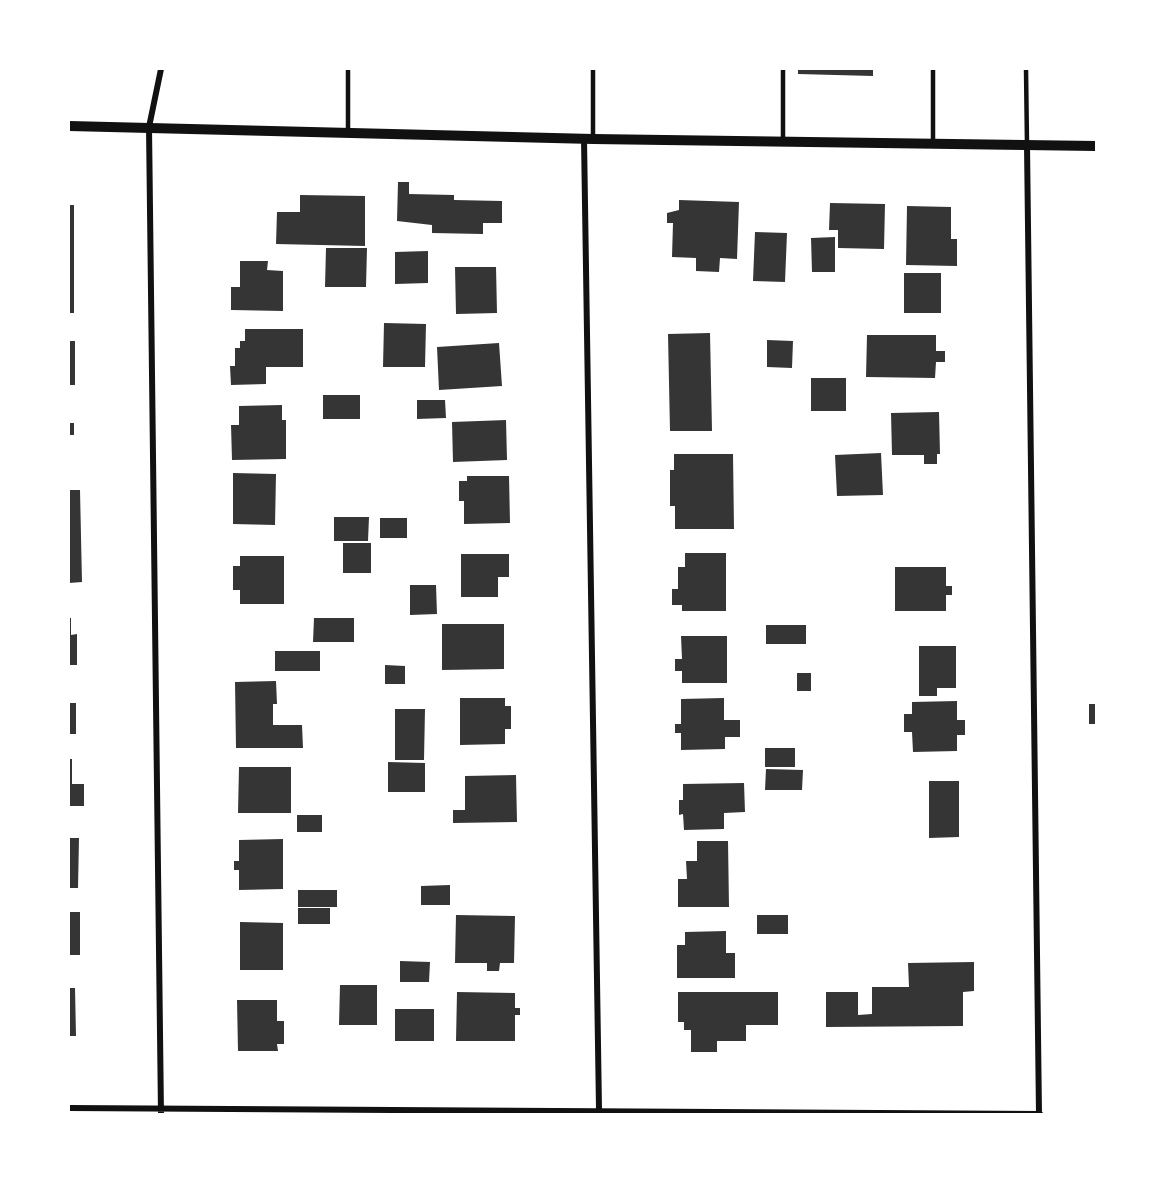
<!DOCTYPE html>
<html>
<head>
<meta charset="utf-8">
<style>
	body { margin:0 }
	#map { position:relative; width:1165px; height:1183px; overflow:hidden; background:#fff; font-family:"Space Grotesk",sans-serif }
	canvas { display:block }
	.frame { position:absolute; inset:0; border:70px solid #fff; pointer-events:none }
</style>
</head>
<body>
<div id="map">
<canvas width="1165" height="1183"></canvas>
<div class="frame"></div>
</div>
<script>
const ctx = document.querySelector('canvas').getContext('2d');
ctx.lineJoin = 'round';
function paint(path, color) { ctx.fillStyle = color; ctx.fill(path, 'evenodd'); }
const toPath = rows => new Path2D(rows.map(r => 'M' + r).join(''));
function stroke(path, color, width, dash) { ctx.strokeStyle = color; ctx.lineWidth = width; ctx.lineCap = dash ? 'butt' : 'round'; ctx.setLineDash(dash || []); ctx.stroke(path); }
paint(toPath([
	[798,69,873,69,873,76,798,74],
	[398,182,409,182,409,194,454,195,454,200,502,201,502,223,483,223,483,234,432,233,432,225,397,221],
	[300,195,365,196,365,246,276,244,277,212,300,212],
	[679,200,739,202,737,259,720,258,719,272,696,271,696,258,672,257,673,223,667,223,667,213,679,210],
	[830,203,885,204,884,249,838,248,838,230,829,230],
	[69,205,74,205,74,313,69,313],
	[907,206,951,207,951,239,957,239,957,266,906,265],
	[755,232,787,233,785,282,753,281],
	[835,237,835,272,812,272,811,238],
	[326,248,367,248,366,287,325,287],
	[428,251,428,283,395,284,395,252],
	[240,261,268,261,267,270,283,271,283,311,231,310,231,287,240,287],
	[455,267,496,267,497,313,456,314],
	[904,273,941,273,941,313,904,313],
	[384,323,426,324,425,367,383,367],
	[245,329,303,329,303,367,266,367,266,384,231,385,230,366,235,366,235,348,240,348,240,341,245,341],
	[710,333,712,431,670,431,668,334],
	[867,335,936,335,936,351,945,351,945,362,936,362,935,378,866,377],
	[767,340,793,341,792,368,767,367],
	[69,341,75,341,75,385,69,385],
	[499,343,502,386,439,390,437,347],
	[811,378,846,378,846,411,811,411],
	[323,395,360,395,360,419,323,419],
	[417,400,445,400,446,418,417,419],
	[282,405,282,420,286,420,286,459,232,460,231,425,239,425,239,406],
	[939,412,940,454,937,454,937,464,924,464,924,455,892,455,891,413],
	[506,420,507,460,453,462,452,422],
	[69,423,74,423,74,435,69,435],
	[881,453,883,495,837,496,835,455],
	[674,454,733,454,734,529,675,529,675,506,670,506,670,470,674,470],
	[233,473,276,474,275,525,233,524],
	[467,476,509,476,510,523,464,524,464,501,459,501,459,481,467,481],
	[69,490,80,490,82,582,69,583],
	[334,517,369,517,368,541,334,541],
	[380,518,407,518,407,538,380,538],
	[343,543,371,543,371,573,343,573],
	[685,553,726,553,726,611,682,611,682,605,672,605,672,589,678,589,678,567,685,567],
	[461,554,509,554,509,577,498,577,498,597,461,597],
	[240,556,284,556,284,604,240,604,240,590,233,590,233,566,240,566],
	[895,567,946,567,946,586,952,586,952,595,946,595,946,611,895,611],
	[410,585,436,585,437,614,410,615],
	[69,618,71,618,71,635,77,634,77,665,69,665],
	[314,618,354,618,354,642,313,642],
	[442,624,504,624,504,669,442,670],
	[766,625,806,625,806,644,766,644],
	[681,636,727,636,727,683,682,683,682,671,675,671,675,659,682,659],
	[919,646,956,646,956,688,937,688,937,696,919,696],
	[275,651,320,651,320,671,275,671],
	[385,665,405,666,405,684,385,684],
	[797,673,811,673,811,691,797,691],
	[276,681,277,704,273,704,273,725,302,725,303,748,236,748,235,682],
	[460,698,505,698,505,706,511,706,511,729,505,729,505,744,460,745],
	[724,698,724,720,740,720,740,737,725,737,725,749,681,750,681,733,675,733,675,724,681,724,681,699],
	[957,701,957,720,965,720,965,735,957,735,957,751,913,752,912,732,904,732,904,714,912,714,912,702],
	[69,703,76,703,76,734,69,734],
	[1089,704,1096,704,1096,724,1089,724],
	[395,709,425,709,424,760,395,760],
	[765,748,795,748,795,767,765,767],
	[69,759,72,759,72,784,84,784,84,806,69,806],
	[388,762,425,763,425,792,388,792],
	[239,767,291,767,291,813,238,813],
	[766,769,803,770,802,790,765,790],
	[516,775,517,822,453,823,453,810,465,810,465,776],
	[929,781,959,781,959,837,929,838],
	[744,783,745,812,724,813,724,829,684,830,683,814,679,815,679,800,683,800,683,784],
	[297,815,322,815,322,832,297,832],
	[69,838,79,838,78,888,69,888],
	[283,839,283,889,239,890,239,870,234,870,234,861,239,861,239,840],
	[697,841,728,841,729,907,678,907,678,879,687,879,686,861,697,861],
	[450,885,450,905,421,905,421,886],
	[298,890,337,890,337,907,298,907],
	[298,908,330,908,330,924,298,924],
	[69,912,80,912,80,955,69,955],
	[456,915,515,916,514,963,500,963,499,971,487,971,487,963,455,963],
	[757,915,788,915,788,934,757,934],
	[240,922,283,923,283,970,240,970],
	[726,931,726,953,735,953,735,978,677,978,677,945,685,945,685,932],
	[400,961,430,962,429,982,400,982],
	[974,962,974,991,963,992,963,1026,826,1027,826,992,858,992,858,1015,872,1014,872,987,909,987,908,963],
	[340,985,377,985,377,1025,339,1025],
	[69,988,75,988,76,1036,69,1036],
	[457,992,515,993,515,1008,520,1008,520,1015,515,1015,515,1041,456,1041],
	[678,992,778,992,778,1025,746,1025,746,1041,717,1041,717,1052,691,1052,691,1030,684,1030,684,1022,678,1022],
	[237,1000,277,1000,277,1021,284,1021,284,1044,277,1044,278,1051,238,1051],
	[395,1009,434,1009,434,1041,395,1041]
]), '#353535');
stroke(toPath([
	[348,69,348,132],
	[1026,69,1027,145],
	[593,138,593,69],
	[783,141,783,69],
	[933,144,933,69]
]), '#111', 4.5);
stroke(toPath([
	[161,69,149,127,161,1114],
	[584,139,599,1109],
	[1027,145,1039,1114],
	[69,1108,1040,1114]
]), '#111', 6);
stroke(toPath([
	[69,126,593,139,1096,146]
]), '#111', 10);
</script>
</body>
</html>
